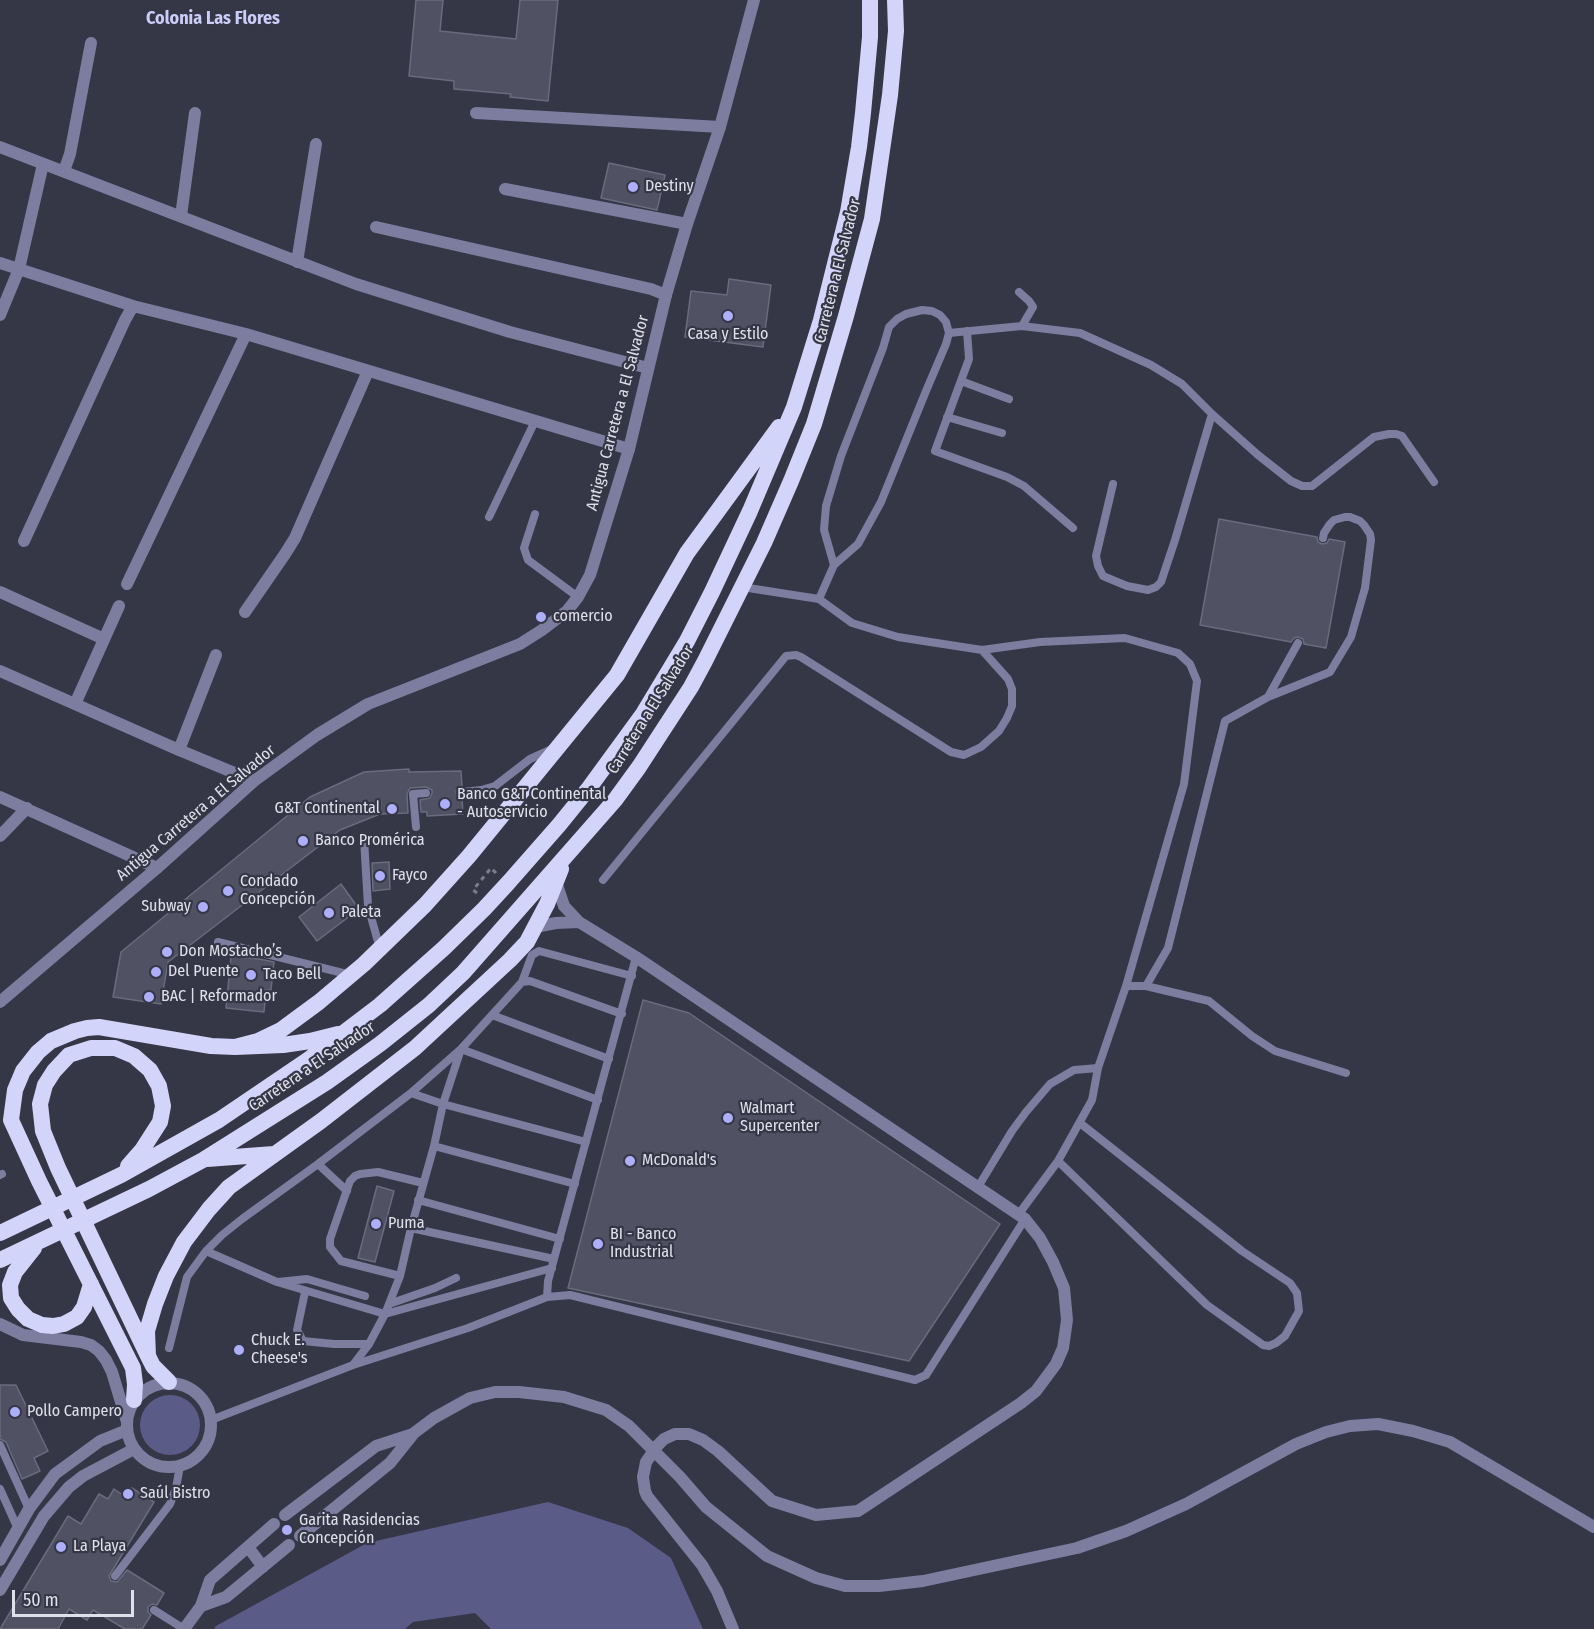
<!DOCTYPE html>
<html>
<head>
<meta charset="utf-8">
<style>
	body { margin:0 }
	#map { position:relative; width:1594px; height:1629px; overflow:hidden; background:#353646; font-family:"Fira Sans Condensed",sans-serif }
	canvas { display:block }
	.scale { position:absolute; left:12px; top:1590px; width:122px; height:27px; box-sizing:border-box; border:3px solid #dfe0ea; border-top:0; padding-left:8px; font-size:18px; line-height:21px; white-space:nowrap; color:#dfe0ea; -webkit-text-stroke:4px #353646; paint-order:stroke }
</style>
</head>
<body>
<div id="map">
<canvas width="1594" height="1629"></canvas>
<div class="scale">50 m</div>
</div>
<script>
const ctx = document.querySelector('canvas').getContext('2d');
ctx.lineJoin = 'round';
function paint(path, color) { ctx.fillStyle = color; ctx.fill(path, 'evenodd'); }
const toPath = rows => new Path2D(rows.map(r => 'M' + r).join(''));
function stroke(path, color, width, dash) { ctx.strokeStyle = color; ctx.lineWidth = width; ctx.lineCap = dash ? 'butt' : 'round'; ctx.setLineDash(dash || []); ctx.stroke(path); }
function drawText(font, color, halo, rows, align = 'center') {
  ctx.font = font + ' "Fira Sans Condensed",sans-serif'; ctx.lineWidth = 4.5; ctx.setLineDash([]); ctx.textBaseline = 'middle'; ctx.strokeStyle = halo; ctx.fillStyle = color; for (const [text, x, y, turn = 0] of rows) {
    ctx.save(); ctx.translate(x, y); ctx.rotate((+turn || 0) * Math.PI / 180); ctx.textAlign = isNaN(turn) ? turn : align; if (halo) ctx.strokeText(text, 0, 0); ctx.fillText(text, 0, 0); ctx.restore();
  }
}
paint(toPath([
	'140 1425a30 30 0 1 1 60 0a30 30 0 1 1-60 0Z',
	[548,1502,628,1528,671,1558,703,1629,491,1629,475,1613,413,1622,405,1629,214,1629,216,1626,367,1543]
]), '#5b5b88');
const building = toPath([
	[416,0,443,0,440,31,516,39,520,0,558,0,548,101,510,97,511,94,454,89,454,81,409,76,416,0],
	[609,163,665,175,657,210,601,198,609,163],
	[729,279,771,285,763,347,685,337,691,291,727,295,729,279],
	[1219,519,1317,537,1318,542,1322,544,1327,543,1329,539,1345,542,1326,648,1304,644,1303,639,1298,637,1294,638,1291,642,1200,625,1219,519],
	[409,769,409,772,461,771,462,786,458,787,456,792,457,796,462,798,463,814,427,816,427,812,421,812,420,800,430,798,432,793,432,790,426,787,410,788,407,794,408,813,380,814,340,830,168,962,161,1004,113,997,121,952,310,797,364,772,409,769],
	[389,862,390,889,373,891,372,863,389,862],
	[341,884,359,909,317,941,299,917,341,884],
	[231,956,259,959,274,962,271,990,266,990,264,1012,226,1008,231,956],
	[643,1000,689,1013,1000,1224,909,1361,568,1288,643,1000],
	[377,1186,394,1191,375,1262,358,1258,377,1186],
	[0,1385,16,1385,48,1451,34,1458,40,1471,22,1479,6,1442,0,1439,0,1385],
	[132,1488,154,1502,109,1576,111,1581,117,1582,127,1570,164,1593,157,1605,152,1604,148,1607,148,1612,151,1615,142,1629,125,1629,93,1610,87,1620,69,1609,58,1629,0,1629,68,1516,81,1524,99,1494,108,1499,114,1489,126,1497,132,1488]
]);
paint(building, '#505162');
stroke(building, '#6a6b7e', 1.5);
stroke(toPath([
	[477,893,473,890,491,868,497,874]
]), '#7c7d8a', 3, [4.5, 4.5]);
stroke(toPath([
	[1019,292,1029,301,1033,307,1022,326],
	[967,331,969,359,935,451,1007,477,1024,486,1073,528],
	[961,381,1009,399],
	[947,417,1002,433],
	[1113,484,1096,556,1098,566,1103,576,1127,586,1148,590,1156,587,1161,582,1175,540,1212,414],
	[535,514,524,548,528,560,578,597],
	[489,517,535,421],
	[834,565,824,530,826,506,841,456,883,348,889,327,897,319,906,314,922,310,932,311,940,315,946,322,949,333],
	[742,587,819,599,834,565,858,544,881,502,926,391,946,344,949,333,1022,326,1080,333,1151,365,1182,384,1212,414,1258,455,1291,481,1302,486,1312,486,1374,437,1389,434,1396,434,1402,436,1434,482],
	[819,599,852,623,898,637,982,650,1040,642,1125,638,1178,653,1190,664,1197,681,1184,784,1126,986,1098,1068,1092,1100,1058,1161,1018,1215],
	[1268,697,1330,672,1351,637,1365,588,1371,540,1370,534,1364,525,1360,521,1350,517,1345,517,1334,520,1330,524,1324,533,1323,538],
	[462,792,481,790,495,786,530,759,552,749],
	[416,827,413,794,426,793],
	[364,839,368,906,380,949],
	[603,880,786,656,796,655,801,657,951,752,964,755,981,747,999,731,1007,718,1012,706,1012,689,1008,679,982,650],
	[218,942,351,975],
	[522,982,532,955,539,951,632,976],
	[1126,986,1146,986,1168,948,1225,721,1268,697,1298,643],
	[1146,986,1209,1001,1252,1036,1275,1051,1346,1073],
	[492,1015,609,1059],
	[411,1093,443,1104,586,1142],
	[434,1146,575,1184],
	[1058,1161,1207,1305,1263,1345,1269,1346,1276,1343,1285,1336,1299,1311,1297,1293,1290,1283,1242,1251,1080,1123],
	[318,1164,347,1191],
	[0,1175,2,1174],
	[978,1187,1012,1131,1026,1112,1050,1084,1074,1070,1098,1068],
	[418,1200,560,1239],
	[411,1228,554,1259],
	[206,1251,277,1282,385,1314,552,1268],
	[400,1276,341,1261,330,1247,330,1239,350,1181,355,1176,360,1174,378,1172,423,1183],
	[278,1282,307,1279,365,1296],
	[305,1292,297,1330,303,1341,334,1344,369,1344],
	[547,1297,548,1281,636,957],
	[389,1304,435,1288,456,1278],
	[169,1348,187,1277,206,1251,222,1235,242,1219,318,1164,411,1093,461,1049,522,982,530,981,622,1014],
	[353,1365,369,1344,385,1314,400,1276,411,1228,434,1146,443,1104,461,1049,598,1100],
	[211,1420,353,1365,468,1328,547,1297,570,1295,915,1380,926,1375,1025,1219],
	[0,1445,29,1509],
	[0,1489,18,1529],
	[115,1576,170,1504,176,1488,180,1466],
	[154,1610,184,1629]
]), '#7c7d9f', 8);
stroke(toPath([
	[476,113,720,127],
	[0,147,356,284,510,332,648,368],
	[64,171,70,154,91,43],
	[505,189,687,224],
	[181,216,195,113],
	[376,227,651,289,666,295],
	[297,262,316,144],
	[0,263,133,306,246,334,629,449],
	[0,315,19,269,43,164],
	[24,541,125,320,133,306],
	[127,584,246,334],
	[0,592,104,639],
	[245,612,285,554,295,538,368,371],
	[0,671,179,750,254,781],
	[75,704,119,606],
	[179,750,216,655],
	[0,797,157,868],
	[0,836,27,808],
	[0,1324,23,1335,81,1342,91,1345,99,1351,106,1360,112,1372,127,1422],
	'127 1425a42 42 0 1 1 84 0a42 42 0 1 1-84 0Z',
	[285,1515,376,1446,413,1434],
	[300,1536,390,1463,414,1433,434,1418,470,1398,495,1392,519,1392,564,1397,606,1410,629,1426,680,1477,706,1507,767,1556,816,1578,845,1586,879,1586,923,1581,1077,1548,1126,1531,1186,1504,1296,1444,1326,1432,1350,1426,1378,1424,1413,1431,1450,1442,1594,1527],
	[248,1547,263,1567],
	[0,1560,29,1509,55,1474,100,1441,127,1430],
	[0,1590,44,1516,69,1487,83,1476,134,1449],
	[201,1606,226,1597,289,1545],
	[184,1629,201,1606,210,1580,274,1524]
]), '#7c7d9f', 12);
stroke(toPath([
	[556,882,564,906,579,922,636,957,1025,1219,1040,1238,1053,1262,1064,1288,1067,1320,1063,1348,1056,1364,1036,1391,1021,1403,858,1511,816,1515,772,1501,718,1451,703,1440,689,1434,675,1434,664,1439,658,1445,646,1462,643,1477,645,1491,647,1496,702,1565,717,1591,733,1629],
	[535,927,556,923,579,922],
	[0,1002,157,868,254,781,317,735,368,704,520,644,542,630,567,611,578,597,590,575,629,449,666,295,687,224,720,127,754,0]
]), '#7c7d9f', 12);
stroke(toPath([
	[235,1047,258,1041,281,1030,319,1002,364,964,425,905,469,856,617,675,687,553,779,427],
	[207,1159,274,1154],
	[128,1166,142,1150,160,1122,163,1106,159,1086,150,1070,134,1056,115,1048,91,1048,69,1055,54,1071,45,1085,40,1104,43,1131,58,1168,148,1356,153,1366,169,1382],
	[0,1233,121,1175,219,1120,309,1059,380,1005,444,948,484,909,508,883,559,825,589,788,643,714,687,641,712,592,750,511,794,407,821,320,848,212,859,147,863,113,870,37,870,0],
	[34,1248,15,1272,10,1285,11,1298,18,1309,28,1319,42,1325,53,1326,64,1324,77,1317,84,1307,91,1284],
	[0,1260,149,1189,203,1160,327,1082,380,1044,429,1005,463,973,615,800,639,767,691,687,705,661,764,543,791,481,814,424,846,316,872,219,890,95,896,31,895,0],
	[148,1356,147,1331,155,1304,166,1276,184,1242,209,1209,229,1187,321,1121,415,1048,510,960,527,942,547,904,561,869],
	[134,1400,135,1384,133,1368,39,1181,11,1120,15,1090,23,1071,38,1052,51,1041,75,1031,87,1028,99,1027,211,1046,235,1047,283,1045,310,1041,338,1034]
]), '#d3d4f9', 16);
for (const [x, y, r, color] of [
	[633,187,6,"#adaffb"],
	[728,316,6,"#adaffb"],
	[541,617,6,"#adaffb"],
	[445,804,6,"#adaffb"],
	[392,809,6,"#adaffb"],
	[303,841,6,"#adaffb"],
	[380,876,6,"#adaffb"],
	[228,891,6,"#adaffb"],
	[203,907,6,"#adaffb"],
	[329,913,6,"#adaffb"],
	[167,952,6,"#adaffb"],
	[156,972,6,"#adaffb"],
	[251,975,6,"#adaffb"],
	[149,997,6,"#adaffb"],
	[728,1118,6,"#adaffb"],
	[630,1161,6,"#adaffb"],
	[376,1224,6,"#adaffb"],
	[598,1244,6,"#adaffb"],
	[239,1350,6,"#adaffb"],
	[15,1412,6,"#adaffb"],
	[128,1494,6,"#adaffb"],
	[287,1530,6,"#adaffb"],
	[61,1547,6,"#adaffb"]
]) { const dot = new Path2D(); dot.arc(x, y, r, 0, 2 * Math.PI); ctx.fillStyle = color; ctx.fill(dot); stroke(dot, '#353646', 2); }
drawText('16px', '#dfe0ea', '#353646', [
	["Destiny",645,187],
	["Casa y Estilo",728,335,"center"],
	["comercio",553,617],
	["Banco G&T Continental",457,795],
	["- Autoservicio",457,813],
	["G&T Continental",380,809,"right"],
	["Banco Promérica",315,841],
	["Fayco",392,876],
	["Condado",240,882],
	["Concepción",240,900],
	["Subway",191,907,"right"],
	["Paleta",341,913],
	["Don Mostacho’s",179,952],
	["Del Puente",168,972],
	["Taco Bell",263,975],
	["BAC | Reformador",161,997],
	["Walmart",740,1109],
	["Supercenter",740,1127],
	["McDonald's",642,1161],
	["Puma",388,1224],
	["BI - Banco",610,1235],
	["Industrial",610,1253],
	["Chuck E.",251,1341],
	["Cheese's",251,1359],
	["Pollo Campero",27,1412],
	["Saúl Bistro",140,1494],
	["Garita Rasidencias",299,1521],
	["Concepción",299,1539],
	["La Playa",73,1547]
], 'left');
drawText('16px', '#dfe0ea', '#353646', [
	["Carretera a El Salvador",838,271,-76],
	["Antigua Carretera a El Salvador",618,413,-75],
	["Carretera a El Salvador",651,710,-58],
	["Antigua Carretera a El Salvador",196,813,-40],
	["Carretera a El Salvador",312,1067,-34]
]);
drawText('bold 18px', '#cbcdf9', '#353646', [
	["Colonia Las Flores",213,19]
]);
</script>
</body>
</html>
